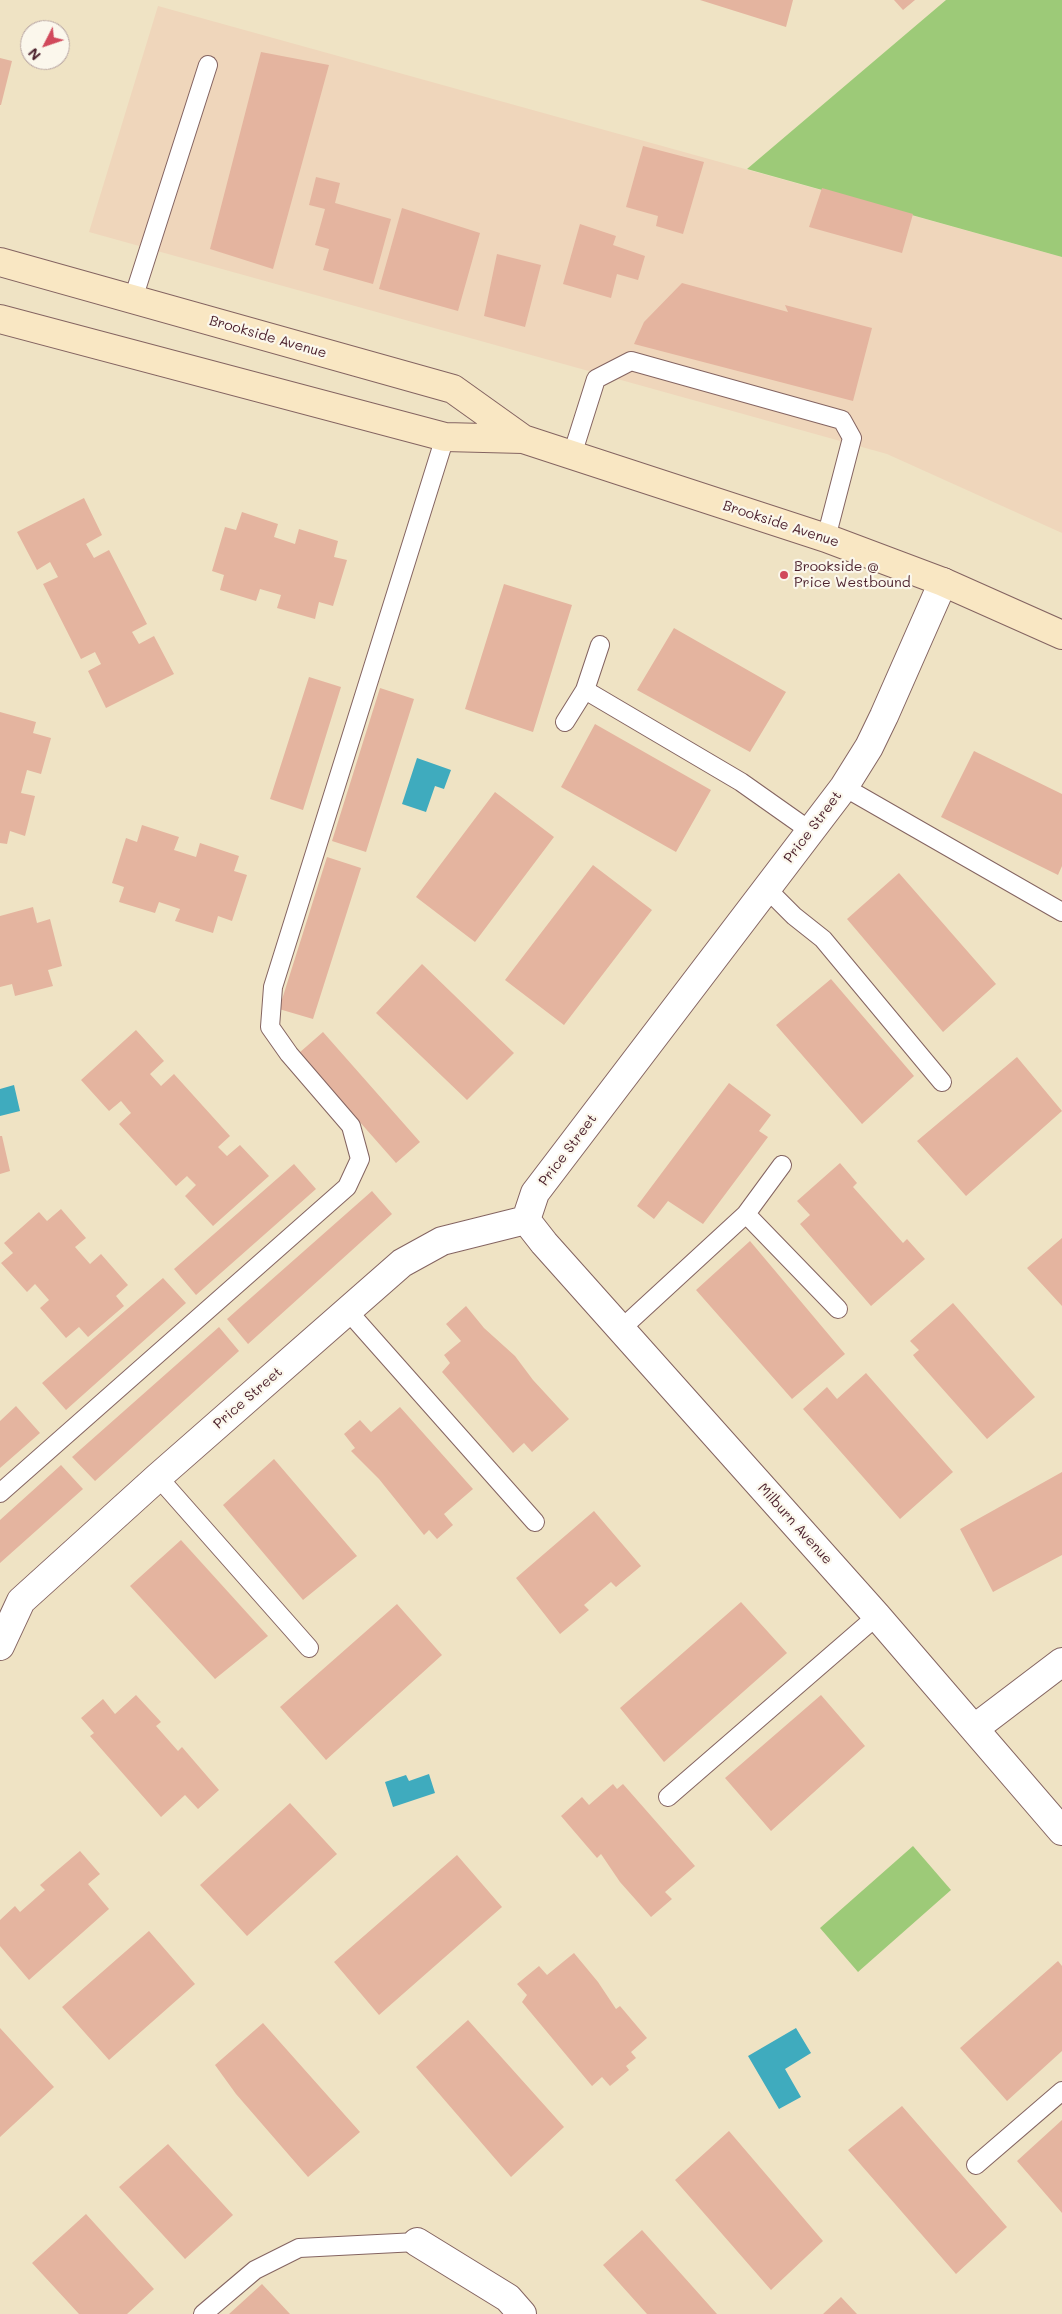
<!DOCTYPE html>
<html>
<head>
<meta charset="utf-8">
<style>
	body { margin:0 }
	#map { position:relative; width:1062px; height:2314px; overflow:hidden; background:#efe3c4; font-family:Mali,sans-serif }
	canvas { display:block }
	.north { position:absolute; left:20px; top:20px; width:50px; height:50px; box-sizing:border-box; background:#fbf7ec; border:1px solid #b4a19f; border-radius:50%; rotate:229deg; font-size:14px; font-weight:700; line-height:20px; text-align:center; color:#4a1f2b }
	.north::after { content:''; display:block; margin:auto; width:18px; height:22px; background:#d1495b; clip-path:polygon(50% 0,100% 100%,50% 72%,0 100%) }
</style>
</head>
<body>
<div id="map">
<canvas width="1062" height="2314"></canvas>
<div class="north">N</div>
</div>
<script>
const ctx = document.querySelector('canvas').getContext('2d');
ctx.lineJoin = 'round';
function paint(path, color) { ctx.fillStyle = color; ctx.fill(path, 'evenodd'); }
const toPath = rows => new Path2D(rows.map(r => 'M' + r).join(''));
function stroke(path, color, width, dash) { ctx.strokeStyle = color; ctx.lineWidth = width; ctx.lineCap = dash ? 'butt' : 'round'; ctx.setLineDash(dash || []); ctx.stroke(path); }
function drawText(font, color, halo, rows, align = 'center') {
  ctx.font = font + ' Mali,sans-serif'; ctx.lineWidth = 4.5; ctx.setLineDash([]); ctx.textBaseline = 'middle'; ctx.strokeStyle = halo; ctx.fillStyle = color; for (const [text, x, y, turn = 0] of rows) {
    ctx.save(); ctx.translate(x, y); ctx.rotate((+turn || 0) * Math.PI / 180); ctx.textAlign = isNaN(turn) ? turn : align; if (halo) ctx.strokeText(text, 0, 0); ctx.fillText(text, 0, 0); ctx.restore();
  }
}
paint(toPath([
	[158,6,1062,257,1062,533,887,454,89,232]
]), '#efd6bb');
paint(toPath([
	[946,0,1062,0,1062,257,747,169],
	[913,1846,951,1890,858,1972,820,1928]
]), '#9dca78');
paint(toPath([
	[417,758,451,770,444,789,435,786,426,812,402,804],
	[14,1085,20,1111,0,1116,0,1089],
	[429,1774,435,1793,393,1807,385,1782,406,1775,409,1781],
	[796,2028,811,2053,785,2069,801,2097,779,2109,748,2056]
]), '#3fabbe');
paint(toPath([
	[700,0,793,0,786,27],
	[894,0,915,0,903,10],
	[261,52,329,65,273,269,210,249],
	[0,58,12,61,1,105,0,105],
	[643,146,704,162,683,234,656,226,658,216,626,207],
	[316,177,340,183,335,203,391,219,373,284,323,270,329,249,315,245,325,209,309,205],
	[822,188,913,214,902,253,809,227],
	[402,208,480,233,458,311,379,289],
	[580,224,616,236,613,245,645,256,638,280,617,274,611,298,563,284],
	[497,254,541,265,525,327,484,316],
	[682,283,788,312,785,305,872,328,853,401,634,344,644,322],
	[84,498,102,535,86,544,94,558,109,550,147,624,132,632,139,644,154,636,174,674,106,708,88,671,101,664,95,652,81,659,43,584,58,577,50,562,37,570,17,532],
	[242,512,278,524,274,537,295,544,299,529,338,541,334,557,347,560,333,606,319,602,315,619,277,608,281,595,260,589,256,601,220,590,224,575,212,571,225,527,236,530],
	[504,584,572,605,533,732,465,709],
	[674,628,786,692,750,752,637,690],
	[309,677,341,687,303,810,270,799],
	[380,688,414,699,366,852,332,841],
	[0,712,36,722,33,733,51,738,41,774,27,770,21,793,35,796,25,836,10,831,7,844,0,843],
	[595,724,711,790,676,852,561,787],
	[974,751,1062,794,1062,866,1058,875,941,817],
	[495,792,554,837,475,942,416,897],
	[142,825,179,837,174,850,196,857,200,843,239,856,234,871,247,875,232,921,218,916,213,933,175,921,180,909,159,902,155,913,119,902,124,887,112,883,126,838,137,842],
	[327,857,361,868,313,1019,279,1009],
	[593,865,652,910,564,1025,505,980],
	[899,873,996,984,943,1032,847,919],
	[33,907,37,923,50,919,62,966,48,970,53,986,15,996,12,984,0,987,0,916],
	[422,964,514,1053,467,1100,376,1013],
	[831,979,914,1076,862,1124,776,1025],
	[136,1030,164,1061,150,1074,161,1086,174,1074,230,1136,218,1147,227,1156,240,1145,269,1176,213,1226,185,1196,196,1185,187,1176,176,1186,119,1124,131,1113,121,1101,109,1111,81,1080],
	[323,1032,420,1142,396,1163,299,1053],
	[1017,1057,1062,1111,966,1196,917,1141],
	[729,1083,771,1115,759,1131,768,1137,703,1224,668,1201,654,1219,637,1206],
	[0,1136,2,1136,10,1171,0,1174],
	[840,1163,857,1183,853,1187,903,1243,907,1239,925,1259,871,1306,800,1224,810,1215,797,1201],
	[294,1164,316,1189,196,1295,174,1269],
	[372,1191,392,1214,248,1344,227,1319],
	[61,1209,86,1238,75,1247,90,1264,101,1254,128,1285,116,1296,124,1306,88,1337,79,1327,66,1338,40,1308,49,1300,35,1284,27,1292,1,1263,13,1253,4,1243,39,1212,47,1221],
	[1062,1238,1062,1306,1027,1268],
	[750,1241,845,1354,792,1399,696,1290],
	[163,1278,186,1303,66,1410,42,1383],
	[953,1303,1035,1397,987,1439,916,1359,913,1355,919,1350,910,1341],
	[466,1306,484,1328,515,1356,533,1380,569,1419,532,1452,524,1443,513,1453,442,1372,450,1363,444,1355,461,1341,446,1324],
	[219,1327,239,1351,95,1481,72,1457],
	[866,1373,953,1472,900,1519,803,1409,827,1387,837,1399],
	[16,1406,40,1433,0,1468,0,1421],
	[400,1407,473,1489,444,1514,453,1525,437,1539,429,1530,424,1535,379,1479,351,1451,355,1448,344,1434,360,1420,371,1432],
	[274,1459,357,1556,303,1600,223,1505],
	[61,1465,83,1489,0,1563,0,1520],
	[1062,1472,1062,1555,993,1592,960,1529],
	[594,1511,641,1566,616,1587,611,1582,584,1605,589,1610,560,1634,516,1578],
	[181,1540,268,1636,215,1679,130,1586],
	[741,1602,787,1653,664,1762,620,1708],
	[397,1604,442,1655,326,1760,280,1707],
	[136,1695,161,1722,156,1726,178,1751,182,1747,219,1790,198,1809,185,1795,161,1817,90,1736,94,1733,81,1718,103,1699,115,1714],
	[821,1695,865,1746,771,1831,725,1778],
	[613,1784,617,1789,623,1784,695,1866,665,1892,672,1899,651,1917,620,1882,601,1854,597,1858,561,1816,582,1797,589,1805],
	[290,1803,337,1854,247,1936,200,1885],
	[80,1851,100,1874,88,1884,109,1909,29,1980,0,1946,0,1920,15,1906,20,1912,45,1890,40,1885],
	[457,1855,502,1907,379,2015,334,1962],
	[149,1931,195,1984,109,2060,62,2007],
	[574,1953,598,1982,616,2009,620,2006,647,2038,631,2052,636,2058,626,2066,629,2070,610,2086,602,2077,592,2086,522,2002,527,1995,517,1984,539,1966,547,1975],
	[1058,1961,1062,1966,1062,2051,1007,2101,960,2048],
	[468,2020,564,2127,511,2177,416,2067],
	[263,2023,360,2132,308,2177,236,2094,215,2065],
	[0,2028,54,2087,0,2137],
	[902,2106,1007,2227,956,2274,848,2150],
	[1062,2120,1062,2213,1017,2161],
	[729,2131,823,2241,771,2290,675,2180],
	[168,2144,233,2215,185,2259,119,2187],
	[86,2214,154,2289,127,2314,79,2314,32,2263],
	[642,2230,717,2314,647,2314,603,2265],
	[262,2284,290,2314,229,2314],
	[841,2297,857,2314,823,2314]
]), '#e4b49f');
const service = toPath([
	[133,299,208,65],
	[572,455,596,379,631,361,842,420,852,438,826,538],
	[600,645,585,690,741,782,809,830],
	[565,722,585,690],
	[844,787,1062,912],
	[767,889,794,916,823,939,942,1082],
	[746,1214,838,1309],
	[347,1310,535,1522],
	[621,1329,746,1214,782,1165],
	[158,1477,309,1648],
	[0,1493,347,1187,360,1159,351,1126,289,1054,270,1027,273,987,445,437],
	[668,1797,877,1616],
	[976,2165,1062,2091],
	[203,2314,255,2270,299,2248,417,2242]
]);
const minor = toPath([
	[526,1220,544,1243,877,1616,1062,1831],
	[526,1220,535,1193,844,787,869,747,884,716,943,582],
	[0,1646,21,1601,158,1477,402,1263,442,1241,526,1220],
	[975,1728,1062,1662],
	[417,2242,508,2298,522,2314]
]);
const secondary = toPath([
	[0,262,453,389,523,439,826,538,943,582,1062,635],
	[0,319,445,437,523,439]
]);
stroke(service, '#846461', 20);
stroke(minor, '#846461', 30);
stroke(secondary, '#846461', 30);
stroke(service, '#fff', 18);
stroke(minor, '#fff', 28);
stroke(secondary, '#f9e7c3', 28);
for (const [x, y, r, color] of [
	[784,575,5,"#d1495b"]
]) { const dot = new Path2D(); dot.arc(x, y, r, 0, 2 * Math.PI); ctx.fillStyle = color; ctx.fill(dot); stroke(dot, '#fbf7ec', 2); }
drawText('14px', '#4a1f2b', '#fbf7ec', [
	["Brookside Avenue",268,337,16],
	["Brookside Avenue",781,524,18],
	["Price Street",813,827,-53],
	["Price Street",568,1150,-53],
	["Price Street",248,1398,-41],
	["Milburn Avenue",795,1524,48]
]);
drawText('14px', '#4a1f2b', '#fbf7ec', [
	["Brookside @",794,567],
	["Price Westbound",794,583]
], 'left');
</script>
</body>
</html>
